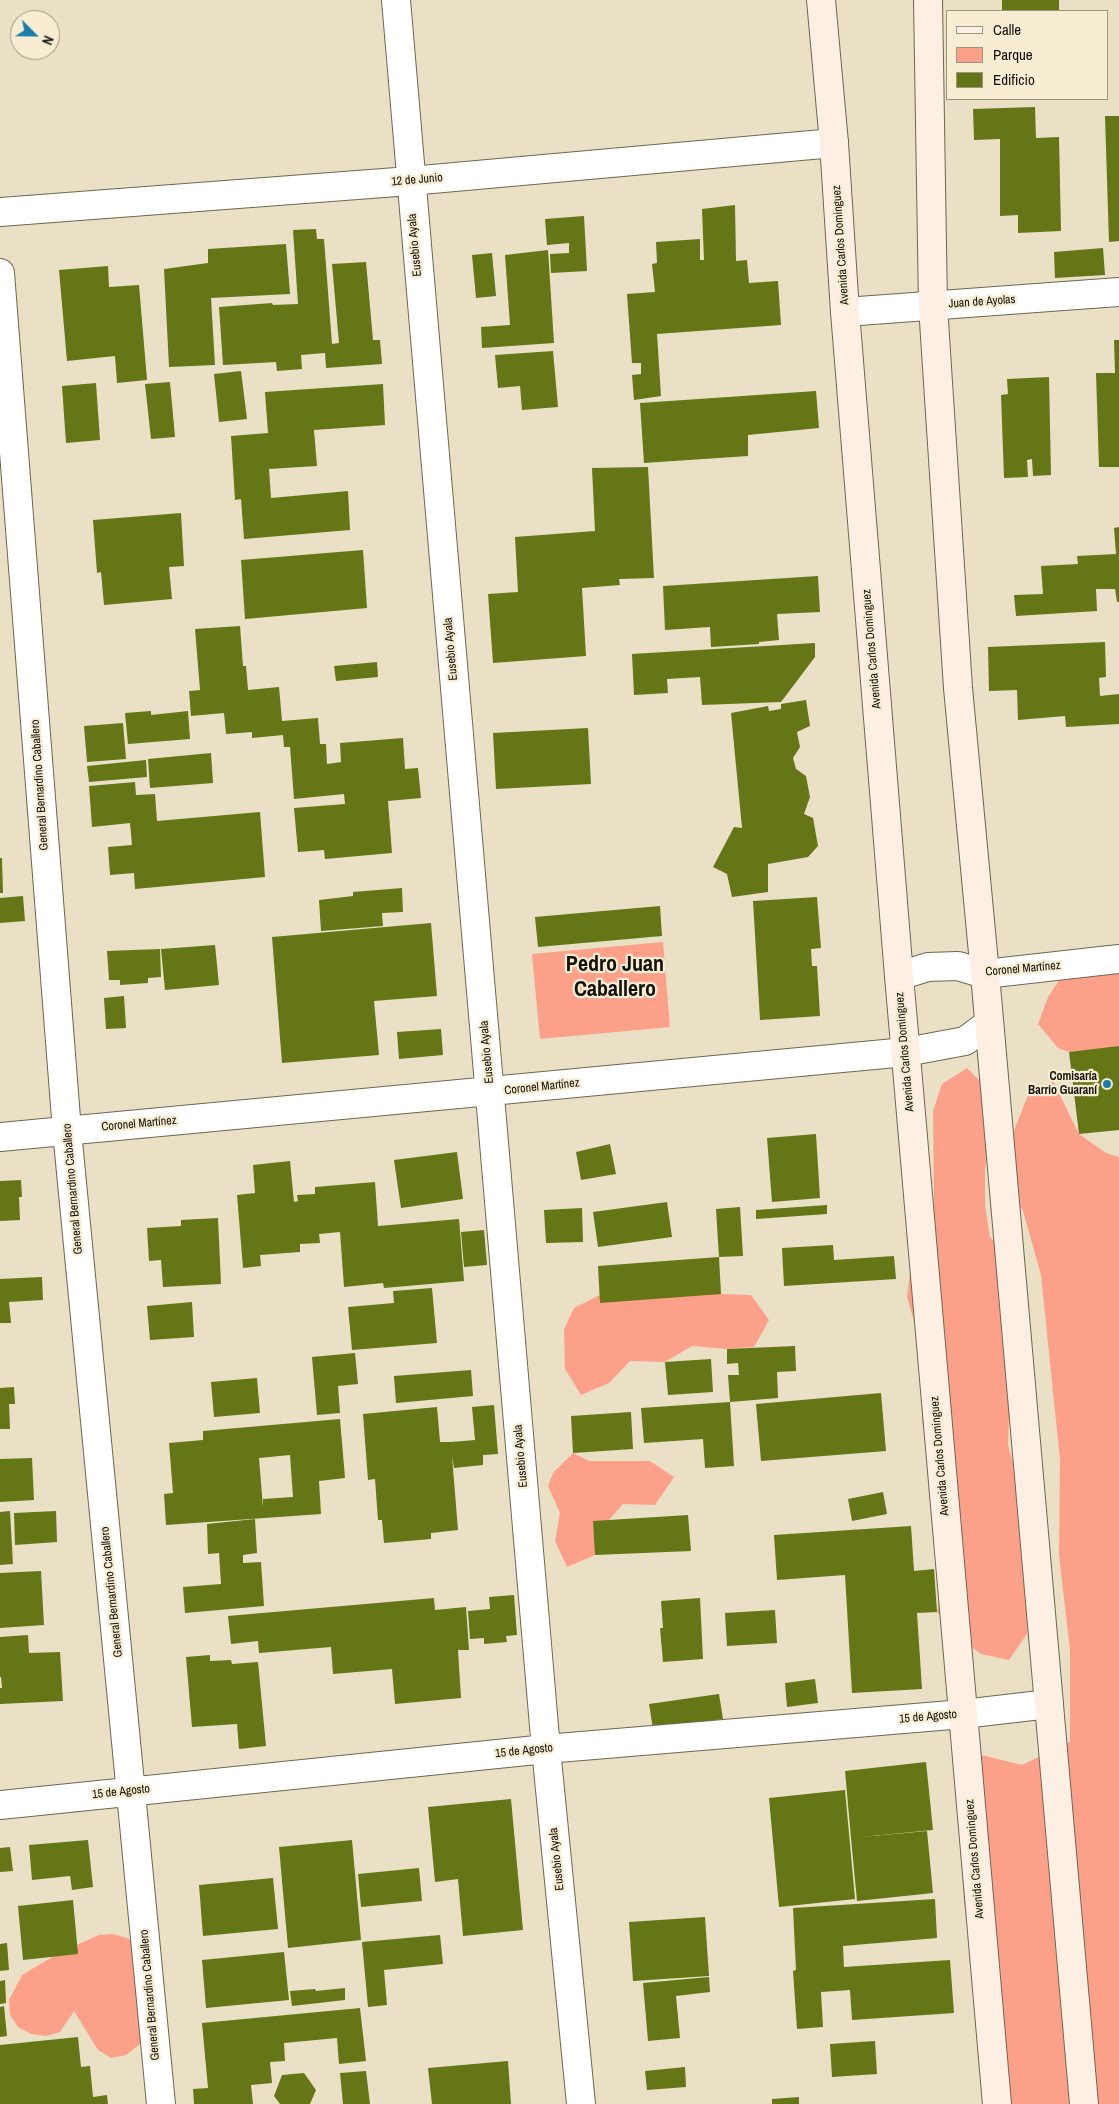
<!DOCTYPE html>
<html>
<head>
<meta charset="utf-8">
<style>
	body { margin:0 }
	#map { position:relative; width:1119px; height:2104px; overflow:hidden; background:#e9e0c6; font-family:"Archivo Narrow",sans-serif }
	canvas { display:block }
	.legend { position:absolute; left:946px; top:10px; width:162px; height:90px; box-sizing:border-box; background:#f6edd3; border:1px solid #9b9581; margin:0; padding:6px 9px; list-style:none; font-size:15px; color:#131007 }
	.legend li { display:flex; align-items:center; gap:10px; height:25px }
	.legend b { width:25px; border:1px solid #9b9581 }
	.north { position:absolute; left:10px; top:10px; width:50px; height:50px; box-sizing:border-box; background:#f6edd3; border:1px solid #9b9581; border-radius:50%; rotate:113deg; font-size:14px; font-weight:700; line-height:20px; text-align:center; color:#131007 }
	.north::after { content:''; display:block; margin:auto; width:18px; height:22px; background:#1b7ea9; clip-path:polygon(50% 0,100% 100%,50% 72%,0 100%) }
</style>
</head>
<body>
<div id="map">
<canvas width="1119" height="2104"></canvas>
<ul class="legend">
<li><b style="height:6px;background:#fdefe3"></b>Calle</li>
<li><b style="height:14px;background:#fda08a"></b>Parque</li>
<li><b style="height:14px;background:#657616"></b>Edificio</li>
</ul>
<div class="north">N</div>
</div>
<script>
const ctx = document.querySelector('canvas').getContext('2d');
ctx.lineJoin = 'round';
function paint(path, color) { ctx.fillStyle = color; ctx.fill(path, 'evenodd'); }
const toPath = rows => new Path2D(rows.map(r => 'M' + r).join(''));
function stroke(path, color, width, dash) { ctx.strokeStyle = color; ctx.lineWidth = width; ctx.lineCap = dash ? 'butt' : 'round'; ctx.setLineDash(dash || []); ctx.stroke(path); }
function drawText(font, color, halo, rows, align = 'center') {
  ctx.font = font + ' "Archivo Narrow",sans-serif'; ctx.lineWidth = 4.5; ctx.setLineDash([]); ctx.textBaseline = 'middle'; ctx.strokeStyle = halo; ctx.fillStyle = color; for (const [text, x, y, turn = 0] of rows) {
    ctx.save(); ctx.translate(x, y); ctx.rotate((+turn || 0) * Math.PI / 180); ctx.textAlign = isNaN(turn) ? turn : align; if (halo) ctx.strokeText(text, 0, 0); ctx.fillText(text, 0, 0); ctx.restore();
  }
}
paint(toPath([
	[663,942,670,1027,540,1039,532,954],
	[1119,962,1119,1062,1069,1052,1058,1048,1038,1024,1048,997,1065,971],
	[967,1068,981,1082,992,1109,985,1171,985,1206,990,1237,1009,1259,1019,1386,1009,1414,1008,1445,1034,1539,1033,1601,1027,1634,1009,1660,981,1654,957,1636,937,1612,948,1539,922,1421,925,1359,907,1297,911,1266,934,1204,933,1111,942,1084],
	[1053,1081,1079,1134,1106,1153,1119,1157,1119,2104,1004,2104,999,2004,964,1903,960,1806,969,1752,1022,1765,1070,1742,1070,1651,1059,1555,1060,1460,1041,1275,1023,1211,1008,1183,1009,1155,1015,1128,1028,1095],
	[604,1293,690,1293,751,1295,769,1320,754,1347,727,1349,692,1346,665,1362,630,1361,609,1383,581,1395,565,1369,564,1329,574,1308],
	[573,1453,589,1461,650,1461,674,1477,655,1505,623,1504,603,1527,595,1555,567,1567,555,1541,560,1513,548,1486,553,1473],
	[113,1934,127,1938,139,1946,148,2033,139,2045,126,2055,111,2058,98,2050,74,2011,60,2032,46,2036,31,2034,18,2027,10,2015,9,2000,22,1975,59,1953,99,1935]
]), '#fda08a');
paint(toPath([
	[1002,0,1059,0,1059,11,1002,11],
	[1035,107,1036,138,1059,137,1061,231,1018,233,1018,215,1000,216,1000,139,974,140,973,109],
	[1105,116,1119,116,1119,241,1109,242],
	[735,205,736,261,747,260,749,283,778,281,781,325,657,334,661,396,634,400,632,375,641,374,641,363,632,363,627,294,655,292,652,264,657,263,656,242,700,239,700,260,704,260,702,209],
	[584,216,587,271,551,273,550,254,569,253,569,243,547,245,545,219],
	[316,229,317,239,324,239,332,344,339,343,332,264,366,262,373,340,380,340,382,364,326,368,325,353,301,355,302,369,277,371,276,362,223,365,219,307,272,303,273,305,298,304,293,230],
	[286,244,290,294,211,298,215,365,169,367,164,269,208,263,208,249],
	[1103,248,1105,275,1055,278,1054,252],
	[548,250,554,343,482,348,481,327,510,325,505,255],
	[492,253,496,296,476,298,472,255],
	[108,266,109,287,139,285,147,380,117,383,115,356,67,361,59,270],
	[1114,340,1119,340,1119,467,1099,467,1096,373,1115,373],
	[553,351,558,407,522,410,520,386,498,388,495,355],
	[241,371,247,419,219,422,214,374],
	[1049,377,1051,475,1033,476,1032,459,1027,460,1028,477,1004,478,1001,395,1008,394,1007,379],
	[170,382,175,437,151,439,145,384],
	[96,383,100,440,66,443,62,386],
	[383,384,385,425,314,430,317,466,269,469,271,498,348,491,350,530,244,539,241,499,235,500,231,436,268,433,265,392],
	[816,391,819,428,748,435,748,456,644,463,640,403],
	[648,467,654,578,619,579,620,585,582,588,586,656,493,663,488,594,518,592,515,537,595,531,592,468],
	[181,513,184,566,169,567,172,599,104,605,101,572,97,573,93,520],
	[1119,527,1119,602,1117,602,1115,589,1096,589,1097,611,1016,616,1014,595,1043,594,1041,566,1078,564,1077,556,1116,554,1114,528],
	[363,550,367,608,245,619,241,560],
	[818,576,820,612,777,614,779,640,759,642,759,644,711,647,710,627,665,630,663,586],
	[240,626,243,666,246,666,248,690,279,687,282,721,318,718,320,744,326,744,327,764,341,762,340,743,403,738,405,769,418,768,421,798,388,801,392,853,325,859,324,850,298,852,294,808,345,804,344,794,294,799,290,747,284,747,283,735,252,738,252,732,226,734,224,713,191,716,189,691,200,690,195,629],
	[1105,642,1106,677,1099,678,1100,696,1119,694,1119,724,1066,727,1065,716,1018,720,1017,690,989,691,988,647],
	[815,643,815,657,781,702,702,705,700,677,667,679,668,693,634,695,632,654],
	[377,662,378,677,336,681,334,666],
	[806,700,810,726,797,732,800,747,793,758,796,769,806,776,810,797,804,814,813,818,818,846,808,857,768,864,768,892,732,897,727,874,713,867,734,827,742,828,731,713,768,706,769,711,781,709,781,704],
	[151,711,151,715,188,711,190,739,128,744,125,713],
	[123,723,126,759,87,762,84,726],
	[588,728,591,784,496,789,493,733],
	[211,753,213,783,150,788,148,759],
	[146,760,147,777,89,782,87,766],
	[135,782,136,795,155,794,157,821,260,812,265,877,135,889,134,873,110,875,108,847,132,845,130,823,92,827,89,786],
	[0,858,2,858,3,893,0,893],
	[402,888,403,912,382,913,383,926,321,931,319,900,353,896,353,892],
	[23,896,25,921,0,923,0,898],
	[817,897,821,948,811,949,812,966,817,966,820,1016,760,1020,753,901],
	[660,906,662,936,538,947,535,917],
	[431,923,437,996,374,1001,379,1055,282,1063,272,937],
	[215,945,219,985,165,990,161,949],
	[160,949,161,977,148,978,148,983,120,985,120,980,109,980,107,951],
	[124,996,126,1028,106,1029,104,998],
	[441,1029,443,1055,399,1059,397,1032],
	[1119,1046,1119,1130,1079,1134,1069,1052],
	[816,1134,820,1198,772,1202,767,1138],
	[610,1144,616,1174,581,1180,576,1152],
	[457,1152,463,1199,401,1208,394,1160],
	[290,1161,294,1202,298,1201,297,1195,315,1194,315,1187,375,1182,378,1226,459,1219,464,1281,384,1288,383,1283,344,1287,340,1232,319,1234,320,1243,300,1244,300,1252,260,1255,261,1266,243,1268,237,1195,255,1193,253,1165],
	[21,1180,22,1197,19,1197,20,1220,0,1221,0,1181],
	[667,1202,672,1237,598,1247,593,1212],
	[827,1205,827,1214,756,1219,756,1210],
	[740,1207,743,1256,719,1257,716,1209],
	[582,1208,583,1242,546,1243,544,1210],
	[218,1218,221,1284,163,1287,161,1260,149,1261,147,1228,181,1226,181,1220],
	[484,1230,487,1265,464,1267,461,1232],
	[833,1245,834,1260,894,1256,896,1279,784,1286,782,1248],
	[719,1257,721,1294,600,1303,598,1266],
	[42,1277,43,1300,9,1302,11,1323,0,1323,0,1279],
	[432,1288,437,1343,352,1350,348,1307,394,1303,393,1291],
	[192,1302,194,1337,150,1340,147,1306],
	[795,1346,796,1371,777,1372,778,1398,730,1402,728,1375,739,1375,738,1363,727,1364,727,1349],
	[355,1353,358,1384,338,1386,340,1413,317,1415,312,1357],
	[711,1359,713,1392,668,1395,665,1362],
	[471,1370,473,1396,396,1403,394,1376],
	[257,1378,260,1413,214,1417,211,1382],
	[14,1387,15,1404,9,1404,10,1429,0,1429,0,1388],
	[881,1393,886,1451,761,1461,756,1404],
	[730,1402,734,1466,705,1468,703,1439,644,1443,641,1408],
	[494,1405,498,1454,483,1455,483,1465,454,1468,452,1456,458,1530,431,1533,431,1539,384,1543,382,1520,378,1520,375,1479,368,1480,363,1414,437,1407,440,1442,451,1442,475,1440,472,1407],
	[631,1412,633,1449,573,1453,571,1416],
	[340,1419,345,1478,319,1481,321,1514,166,1525,164,1494,173,1493,169,1443,203,1440,203,1431],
	[290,1455,293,1497,263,1499,263,1508,259,1458],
	[32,1458,34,1500,0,1502,0,1459],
	[883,1492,887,1514,852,1521,848,1499],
	[10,1511,13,1564,0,1565,0,1512],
	[56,1511,57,1542,15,1545,14,1513],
	[688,1515,691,1551,595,1555,593,1521],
	[255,1519,257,1553,243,1555,243,1563,261,1562,264,1606,185,1613,183,1587,221,1584,219,1553,208,1554,207,1524],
	[911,1526,914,1571,934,1569,937,1612,917,1613,922,1689,852,1693,845,1575,777,1580,774,1535],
	[41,1571,44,1625,0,1628,0,1573],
	[514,1595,517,1635,506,1636,507,1642,484,1644,484,1638,470,1639,468,1611,490,1609,489,1597],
	[434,1598,435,1610,466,1607,469,1650,458,1650,461,1698,395,1704,392,1669,333,1674,331,1647,259,1653,258,1641,231,1644,228,1616],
	[700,1598,703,1659,663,1662,660,1628,663,1628,661,1601],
	[775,1610,777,1643,727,1646,725,1613],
	[28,1635,29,1653,60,1652,63,1701,0,1704,0,1688,2,1688,1,1677,0,1677,0,1637],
	[210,1655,210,1661,231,1660,232,1664,258,1662,266,1746,239,1749,237,1724,192,1727,186,1657],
	[815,1679,818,1703,787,1707,785,1683],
	[719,1694,723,1719,653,1729,649,1704],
	[926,1762,933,1830,851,1838,845,1771],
	[845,1790,855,1899,779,1907,769,1798],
	[511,1799,523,1930,463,1936,458,1879,435,1882,428,1807],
	[927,1831,933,1893,857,1901,851,1838],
	[88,1840,93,1887,72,1890,70,1876,32,1880,29,1845],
	[352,1840,361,1940,288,1948,279,1847],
	[10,1847,13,1871,0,1872,0,1848],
	[419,1868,422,1901,361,1907,358,1874],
	[273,1878,278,1929,203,1936,199,1885],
	[935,1899,937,1938,843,1946,844,1967,950,1960,954,2013,852,2020,850,1990,821,1992,823,2027,797,2029,793,1971,796,1970,793,1908],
	[73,1900,78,1954,23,1960,18,1906],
	[705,1917,709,1976,633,1981,629,1922],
	[440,1935,443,1964,384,1970,387,2005,368,2007,362,1942],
	[7,1943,9,1970,0,1971,0,1944],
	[284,1952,289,2000,206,2008,202,1960],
	[709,1977,710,1992,676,1996,680,2038,648,2041,643,1983],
	[5,1980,6,2003,0,2004,0,1981],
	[345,1988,345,2000,292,2006,290,1991,315,1989,316,1991],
	[4,2006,7,2036,0,2037,0,2007],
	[360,2008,366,2061,339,2064,337,2038,284,2043,285,2061,270,2062,272,2083,251,2085,253,2104,194,2104,193,2089,208,2088,202,2023],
	[78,2037,81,2067,90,2066,93,2097,107,2095,108,2104,0,2104,0,2045],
	[875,2041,877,2074,832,2077,830,2044],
	[508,2061,511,2104,432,2104,428,2068],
	[685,2067,686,2087,647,2090,645,2071],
	[366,2071,370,2104,343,2104,340,2073],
	[304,2073,316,2090,310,2104,280,2104,274,2096,282,2075],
	[799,2097,799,2104,772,2104,772,2099]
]), '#657616');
const street = toPath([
	[396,0,546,1749,581,2104],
	[0,212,410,181,834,143],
	[0,273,67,1131,161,2104],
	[845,312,1119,292],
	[899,976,928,967,958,966,985,974,1119,959],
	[0,1137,906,1052,965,1041,988,1024],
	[0,1805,546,1749,963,1714,1049,1704]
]);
const secondary = toPath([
	[821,0,834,143,845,312,899,976,997,2104],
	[928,0,933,306,958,688,985,974,1084,2104]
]);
stroke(street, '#6e6650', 30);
stroke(secondary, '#6e6650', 30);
stroke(street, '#fff', 28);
stroke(secondary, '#fdefe3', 28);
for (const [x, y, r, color] of [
	[1107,1084,5,"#1b7ea9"]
]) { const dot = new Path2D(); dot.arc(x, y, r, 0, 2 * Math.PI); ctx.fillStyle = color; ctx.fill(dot); stroke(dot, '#f6edd3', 2); }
drawText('12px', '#131007', '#f6edd3', [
	["12 de Junio",417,180,-5],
	["Eusebio Ayala",415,245,-95],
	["Avenida Carlos Dominguez",841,245,-94],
	["Juan de Ayolas",982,302,-4],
	["Eusebio Ayala",451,649,-95],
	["Avenida Carlos Dominguez",872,649,-95],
	["General Bernardino Caballero",40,785,-94],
	["Coronel Martínez",1023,969,-5],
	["Eusebio Ayala",487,1052,-95],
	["Avenida Carlos Dominguez",905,1052,-95],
	["Coronel Martínez",542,1087,-6],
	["Coronel Martínez",139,1124,-5],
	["General Bernardino Caballero",73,1189,-95],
	["Eusebio Ayala",521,1456,-95],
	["Avenida Carlos Dominguez",940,1456,-95],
	["General Bernardino Caballero",112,1592,-96],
	["15 de Agosto",928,1717,-5],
	["15 de Agosto",524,1751,-6],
	["15 de Agosto",121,1792,-6],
	["Eusebio Ayala",557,1859,-96],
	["Avenida Carlos Dominguez",975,1859,-95],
	["General Bernardino Caballero",150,1995,-95]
]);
drawText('bold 12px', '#131007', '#f6edd3', [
	["Comisaría",1097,1077],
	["Barrio Guaraní",1097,1091]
], 'right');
drawText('bold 22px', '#131007', '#f6edd3', [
	["Pedro Juan",615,965],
	["Caballero",615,990]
]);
</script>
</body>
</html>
